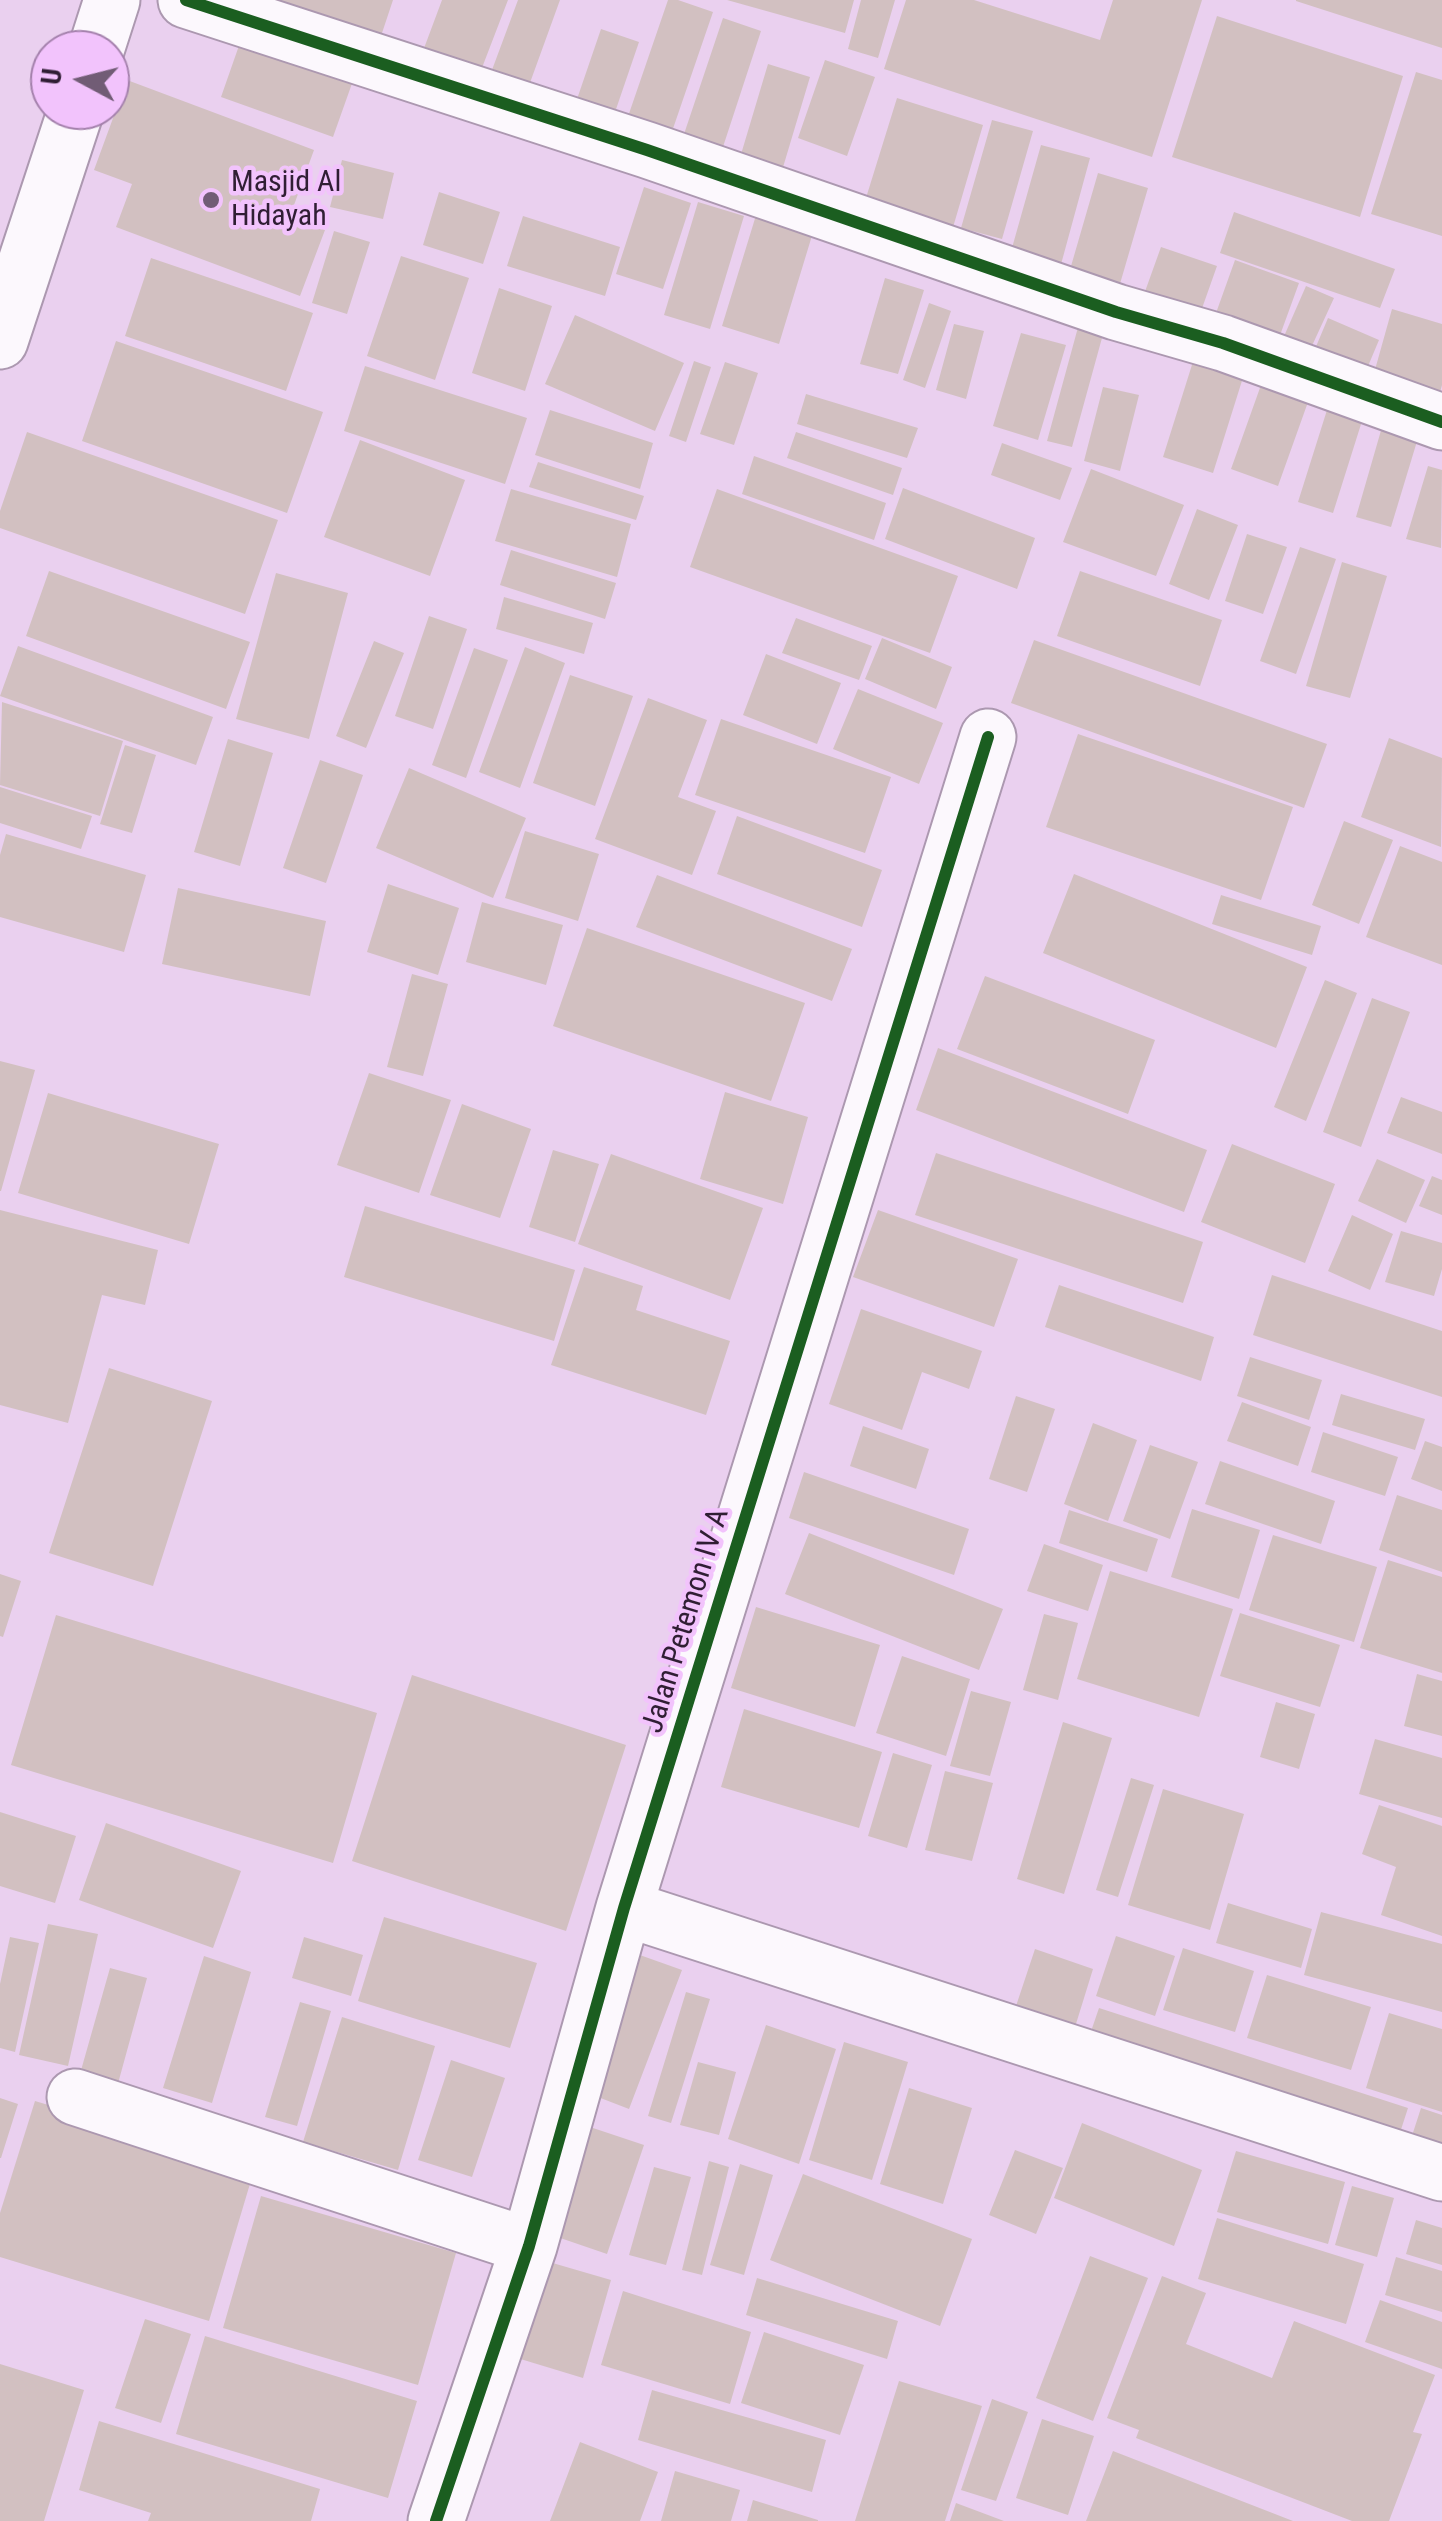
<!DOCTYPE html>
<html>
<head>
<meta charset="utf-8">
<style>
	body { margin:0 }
	#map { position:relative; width:1442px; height:2521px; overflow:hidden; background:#ead0ef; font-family:"Roboto Condensed",sans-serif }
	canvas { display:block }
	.north { position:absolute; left:30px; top:30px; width:100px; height:100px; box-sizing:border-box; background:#f2c3fc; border:2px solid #a481ac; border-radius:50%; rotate:277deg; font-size:28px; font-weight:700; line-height:40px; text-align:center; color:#301e34 }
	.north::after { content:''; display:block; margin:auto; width:35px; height:45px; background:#715c75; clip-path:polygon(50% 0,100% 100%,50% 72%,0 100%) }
</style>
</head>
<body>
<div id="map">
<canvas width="1442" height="2521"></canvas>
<div class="north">U</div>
</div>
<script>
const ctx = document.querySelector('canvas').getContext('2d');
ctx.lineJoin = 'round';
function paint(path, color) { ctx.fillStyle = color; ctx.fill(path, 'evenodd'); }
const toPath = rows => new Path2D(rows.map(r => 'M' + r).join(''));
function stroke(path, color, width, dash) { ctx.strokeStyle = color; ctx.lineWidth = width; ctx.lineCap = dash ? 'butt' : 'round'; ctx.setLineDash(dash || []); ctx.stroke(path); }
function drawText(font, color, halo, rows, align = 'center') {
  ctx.font = font + ' "Roboto Condensed",sans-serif'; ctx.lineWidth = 9; ctx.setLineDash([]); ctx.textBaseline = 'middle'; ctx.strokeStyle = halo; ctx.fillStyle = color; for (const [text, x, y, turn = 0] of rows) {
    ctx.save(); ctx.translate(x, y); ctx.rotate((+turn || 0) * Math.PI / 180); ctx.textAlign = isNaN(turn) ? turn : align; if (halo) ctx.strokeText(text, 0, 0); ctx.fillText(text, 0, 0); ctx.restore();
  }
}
paint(toPath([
	[267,0,393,0,380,39],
	[442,0,508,0,480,73,423,51],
	[518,0,560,0,527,91,489,78],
	[668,0,678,0,713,12,666,149,622,134],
	[727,0,854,0,845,33],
	[861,0,895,0,878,58,848,49],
	[906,0,974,0,1100,40,1113,0,1202,0,1152,157,884,69],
	[1442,0,1442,48,1296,1,1296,0],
	[1217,16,1403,76,1360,217,1172,157],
	[723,18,761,31,720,156,681,143],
	[601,29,639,42,613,118,575,105],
	[242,37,355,75,333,137,221,97],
	[825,60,875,77,847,156,798,138],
	[768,64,810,77,781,174,739,161],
	[1416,72,1442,80,1442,236,1371,214],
	[127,80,314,150,290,216,325,230,300,296,116,227,132,184,94,170],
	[897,98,983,125,949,241,861,214],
	[992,120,1033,131,1002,239,961,228],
	[1041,145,1090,158,1060,268,1010,255],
	[342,160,394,173,383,219,330,207],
	[1098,173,1148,188,1117,294,1067,280],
	[644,187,691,203,663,289,616,274],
	[439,192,500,212,483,264,423,245],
	[698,202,744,216,710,329,664,315],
	[757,212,814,229,779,344,722,326],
	[1234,212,1395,269,1380,308,1220,253],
	[523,216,620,247,605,296,507,266],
	[334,231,370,242,347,314,312,303],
	[1161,247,1217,266,1194,331,1138,311],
	[401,256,469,278,435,380,367,356],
	[151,258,313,313,286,391,125,336],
	[1235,260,1299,283,1275,349,1211,327],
	[885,278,924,290,898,374,860,364],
	[1306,286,1334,298,1305,361,1278,350],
	[499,288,552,306,525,391,472,373],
	[929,303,951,311,925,388,903,380],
	[1392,309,1442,324,1442,385,1437,403,1371,384],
	[575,315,684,363,655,431,545,384],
	[1328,318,1379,340,1366,371,1315,349],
	[1080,320,1105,327,1072,447,1047,441],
	[954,324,984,331,966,399,936,390],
	[1021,333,1066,345,1038,440,993,426],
	[116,341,323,412,287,513,82,441],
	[1196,352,1246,368,1213,473,1163,457],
	[694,361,711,367,686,442,669,436],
	[725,362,758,373,734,445,700,434],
	[365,366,527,418,505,484,344,431],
	[1266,371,1313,388,1278,486,1231,469],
	[1103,387,1139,395,1120,471,1084,461],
	[806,394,918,428,907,458,797,424],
	[550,410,653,443,640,489,535,455],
	[1327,410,1362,421,1333,513,1298,502],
	[1382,427,1418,438,1391,527,1356,517],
	[27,432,278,520,245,614,0,528,0,511],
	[796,432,902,468,893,495,787,458],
	[360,440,465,480,430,576,324,537],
	[1002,443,1072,468,1060,500,991,475],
	[754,456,886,503,874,540,742,494],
	[538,462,644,496,636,520,529,487],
	[1428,466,1442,470,1441,548,1406,539],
	[1091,469,1184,505,1156,576,1063,542],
	[903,488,1035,538,1017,589,885,539],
	[511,489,631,524,617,577,495,541],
	[717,489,958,576,930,653,690,567],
	[1197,509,1238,525,1209,600,1169,584],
	[1247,534,1287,547,1263,614,1225,601],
	[1300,547,1336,559,1296,674,1260,661],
	[511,550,616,583,605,619,500,585],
	[1342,562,1387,576,1350,698,1306,686],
	[49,571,250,642,226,709,26,636],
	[1080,571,1222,620,1200,686,1057,636],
	[276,573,348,593,309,739,236,719],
	[504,597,593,623,584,654,496,629],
	[429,616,467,629,433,729,395,716],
	[796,618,872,646,859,680,782,653],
	[882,638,952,667,936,709,865,679],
	[1034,640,1327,744,1304,808,1011,703],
	[374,641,404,653,366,748,336,736],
	[18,646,213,717,196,765,0,696],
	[525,647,565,663,520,788,479,772],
	[474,648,508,660,466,778,432,765],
	[766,654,841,683,817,744,743,715],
	[570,675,633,696,595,806,533,783],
	[858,689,943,723,919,784,833,749],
	[648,698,707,720,678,797,716,811,692,875,595,839],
	[2,702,123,741,100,816,0,785],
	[721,719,891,777,865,853,695,795],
	[1078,734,1293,807,1261,900,1046,827],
	[1389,738,1442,758,1441,847,1361,817],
	[228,739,273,753,240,866,194,852],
	[125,745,156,755,132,833,100,824],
	[320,760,363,775,326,883,283,868],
	[409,768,526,818,493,898,376,848],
	[0,787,92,816,81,849,0,823],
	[737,816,882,870,862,927,717,874],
	[1344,821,1393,840,1359,924,1312,905],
	[525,831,599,854,578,921,505,898],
	[6,834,146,875,124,952,0,917,0,855],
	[1400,846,1442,862,1442,965,1366,937],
	[1074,874,1307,967,1276,1048,1043,953],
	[657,875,852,949,832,1001,636,927],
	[388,884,459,908,438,975,367,952],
	[178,888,326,921,310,996,162,964],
	[1221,895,1321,926,1312,955,1212,924],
	[482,902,563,925,546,985,466,962],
	[587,928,805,1003,771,1101,553,1026],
	[412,974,448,984,423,1076,387,1067],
	[985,976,1155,1040,1128,1114,957,1049],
	[1325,980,1357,993,1306,1121,1274,1107],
	[1372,998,1410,1012,1361,1147,1323,1132],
	[938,1048,1207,1150,1184,1212,916,1110],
	[0,1061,35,1070,1,1191,0,1191],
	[369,1073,451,1100,419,1193,337,1165],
	[725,1092,808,1117,783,1204,700,1179],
	[48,1093,219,1144,189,1244,18,1193],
	[1401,1097,1442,1112,1442,1154,1387,1133],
	[462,1104,531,1129,500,1218,430,1195],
	[1232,1144,1335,1184,1305,1263,1201,1222],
	[553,1150,599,1164,575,1242,529,1227],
	[936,1153,1203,1242,1183,1303,915,1215],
	[611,1154,763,1208,730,1300,578,1244],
	[1377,1159,1425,1180,1406,1223,1358,1201],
	[1432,1176,1442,1180,1442,1215,1419,1206],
	[365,1206,575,1270,554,1341,344,1277],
	[0,1210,158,1250,145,1305,102,1295,68,1423,0,1405],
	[878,1210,1018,1259,994,1327,853,1277],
	[1352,1215,1393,1234,1370,1290,1328,1271],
	[1401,1231,1442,1243,1442,1269,1434,1296,1385,1282],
	[584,1267,643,1286,636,1310,730,1341,706,1415,551,1365],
	[1272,1275,1442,1331,1442,1397,1253,1335],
	[1059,1285,1214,1337,1201,1381,1045,1327],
	[861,1309,982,1351,969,1389,922,1372,902,1430,829,1404],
	[1250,1357,1322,1380,1309,1420,1237,1396],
	[109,1368,212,1401,153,1586,49,1553],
	[1341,1394,1425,1419,1415,1450,1332,1425],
	[1016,1396,1055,1409,1027,1492,989,1479],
	[1242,1402,1311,1427,1298,1466,1227,1441],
	[1093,1423,1137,1440,1108,1521,1064,1504],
	[863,1426,929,1449,916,1489,850,1466],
	[1323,1432,1398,1457,1385,1496,1311,1472],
	[1425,1441,1442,1447,1442,1491,1411,1479],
	[1150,1445,1198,1462,1170,1539,1123,1521],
	[1220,1461,1335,1501,1321,1544,1205,1504],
	[804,1472,969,1529,954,1575,789,1518],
	[1397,1495,1442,1510,1442,1572,1379,1550],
	[1192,1509,1260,1530,1239,1599,1171,1577],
	[1069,1510,1158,1539,1147,1572,1059,1543],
	[809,1533,1003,1609,979,1670,785,1594],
	[1273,1535,1377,1567,1354,1642,1249,1610],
	[1044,1544,1103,1565,1088,1611,1027,1591],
	[1388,1560,1442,1577,1442,1673,1360,1648],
	[1110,1571,1233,1609,1199,1717,1077,1679],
	[0,1574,21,1581,3,1637,0,1636],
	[756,1607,880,1645,855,1727,731,1688],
	[1240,1613,1340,1645,1320,1707,1220,1676],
	[1044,1614,1078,1623,1058,1700,1023,1690],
	[56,1615,377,1713,333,1863,11,1765],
	[902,1656,970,1679,946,1756,876,1733],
	[1417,1674,1442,1681,1442,1736,1404,1726],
	[412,1675,626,1745,566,1931,352,1861],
	[971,1691,1011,1702,990,1776,950,1766],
	[1276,1702,1315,1714,1299,1769,1260,1757],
	[744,1709,882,1752,859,1828,721,1787],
	[1063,1722,1112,1738,1064,1894,1017,1879],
	[1375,1739,1442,1758,1442,1818,1359,1794],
	[893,1753,932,1765,907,1848,868,1836],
	[945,1771,993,1783,972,1861,925,1850],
	[1131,1778,1154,1785,1118,1897,1096,1890],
	[1163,1789,1244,1814,1210,1930,1128,1905],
	[1379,1805,1442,1826,1442,1936,1381,1915,1396,1867,1362,1854],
	[0,1812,76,1836,55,1903,0,1886],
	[106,1823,241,1871,213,1948,79,1900],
	[1228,1903,1312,1929,1301,1968,1216,1943],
	[1321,1912,1442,1944,1442,2012,1304,1975],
	[384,1917,537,1963,510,2048,358,2001],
	[48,1924,98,1934,68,2066,19,2055],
	[1116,1936,1175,1956,1155,2016,1096,1996],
	[10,1937,39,1943,15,2052,0,2048,0,1984],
	[304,1937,363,1955,351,1996,292,1978],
	[1183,1948,1254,1971,1235,2032,1163,2010],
	[1035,1949,1093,1969,1071,2040,1011,2021],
	[637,1954,682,1970,629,2109,585,2092],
	[204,1956,251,1972,212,2103,163,2088],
	[110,1968,147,1978,114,2098,76,2088],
	[1267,1975,1371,2007,1351,2070,1247,2038],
	[686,1992,710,1999,671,2123,648,2116],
	[300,2002,331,2011,297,2126,265,2117],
	[1099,2008,1408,2108,1396,2145,1086,2046],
	[1389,2013,1442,2029,1442,2112,1366,2088],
	[342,2017,435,2046,398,2170,303,2142],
	[766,2025,836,2049,799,2164,728,2139],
	[844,2042,908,2062,872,2180,809,2160],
	[451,2060,505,2078,472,2177,418,2160],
	[698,2062,736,2072,719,2135,680,2125],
	[909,2088,972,2108,943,2204,880,2184],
	[0,2098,18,2104,1,2158,0,2158],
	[35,2101,255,2167,209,2321,0,2257,0,2213],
	[1421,2108,1442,2115,1442,2156,1409,2145],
	[572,2121,644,2145,607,2254,534,2229],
	[1082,2123,1202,2170,1174,2246,1054,2198],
	[1015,2150,1063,2168,1036,2234,989,2215],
	[1236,2151,1345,2182,1328,2244,1217,2212],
	[709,2161,729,2167,702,2275,682,2270],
	[740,2164,773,2175,744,2275,710,2265],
	[654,2167,691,2177,666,2265,629,2255],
	[803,2174,972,2239,940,2326,770,2260],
	[1352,2186,1394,2198,1377,2257,1335,2245],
	[261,2196,456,2253,418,2385,223,2328],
	[1217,2218,1364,2264,1346,2324,1198,2279],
	[1416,2220,1442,2228,1442,2265,1406,2254],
	[1090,2256,1148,2278,1093,2421,1036,2398],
	[532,2257,611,2280,583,2378,504,2354],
	[1396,2257,1442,2271,1442,2312,1385,2295],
	[1162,2276,1206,2293,1186,2344,1272,2378,1294,2321,1435,2375,1413,2432,1422,2434,1389,2521,1352,2521,1136,2438,1139,2430,1107,2418],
	[757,2278,898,2321,887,2359,746,2315],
	[623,2291,751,2332,730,2404,601,2365],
	[1380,2300,1442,2322,1442,2369,1365,2342],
	[145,2319,191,2334,161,2423,115,2408],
	[764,2332,864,2365,840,2435,741,2403],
	[205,2336,417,2401,388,2498,176,2434],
	[0,2364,84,2390,44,2521,0,2521],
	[899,2381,982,2406,945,2521,855,2521],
	[652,2390,826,2440,812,2492,638,2440],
	[992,2399,1028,2412,996,2501,961,2490],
	[1042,2419,1094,2436,1068,2515,1016,2498],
	[99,2421,320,2489,311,2521,148,2521,151,2513,79,2490],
	[580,2442,658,2472,640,2521,550,2521],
	[1113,2451,1293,2521,1086,2521],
	[675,2471,740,2490,731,2521,661,2521],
	[753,2500,818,2520,818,2521,747,2521],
	[956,2503,1004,2521,950,2521]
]), '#d2c0c1');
const street = toPath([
	[186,0,647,150,1116,312,1223,343,1442,422],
	[96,50,112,0],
	[0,341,76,110],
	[624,1908,1442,2173],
	[75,2097,529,2246],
	[436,2521,529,2246,624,1908,988,737]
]);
stroke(street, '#ac98b0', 59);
stroke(street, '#fcf8fd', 55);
stroke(toPath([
	[186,0,647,150,1116,312,1223,343,1442,422],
	[436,2521,529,2246,624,1908,988,737]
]), '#1b5e20', 12);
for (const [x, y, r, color] of [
	[211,200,10,"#715c75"]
]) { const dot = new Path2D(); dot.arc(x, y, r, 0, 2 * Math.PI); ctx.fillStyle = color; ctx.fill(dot); stroke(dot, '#f2c3fc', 4); }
drawText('30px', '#301e34', '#f2c3fc', [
	["Masjid Al",231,183],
	["Hidayah",231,217]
], 'left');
drawText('30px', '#301e34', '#f2c3fc', [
	["Jalan Petemon IV A",687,1621,-73]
]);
</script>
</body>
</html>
